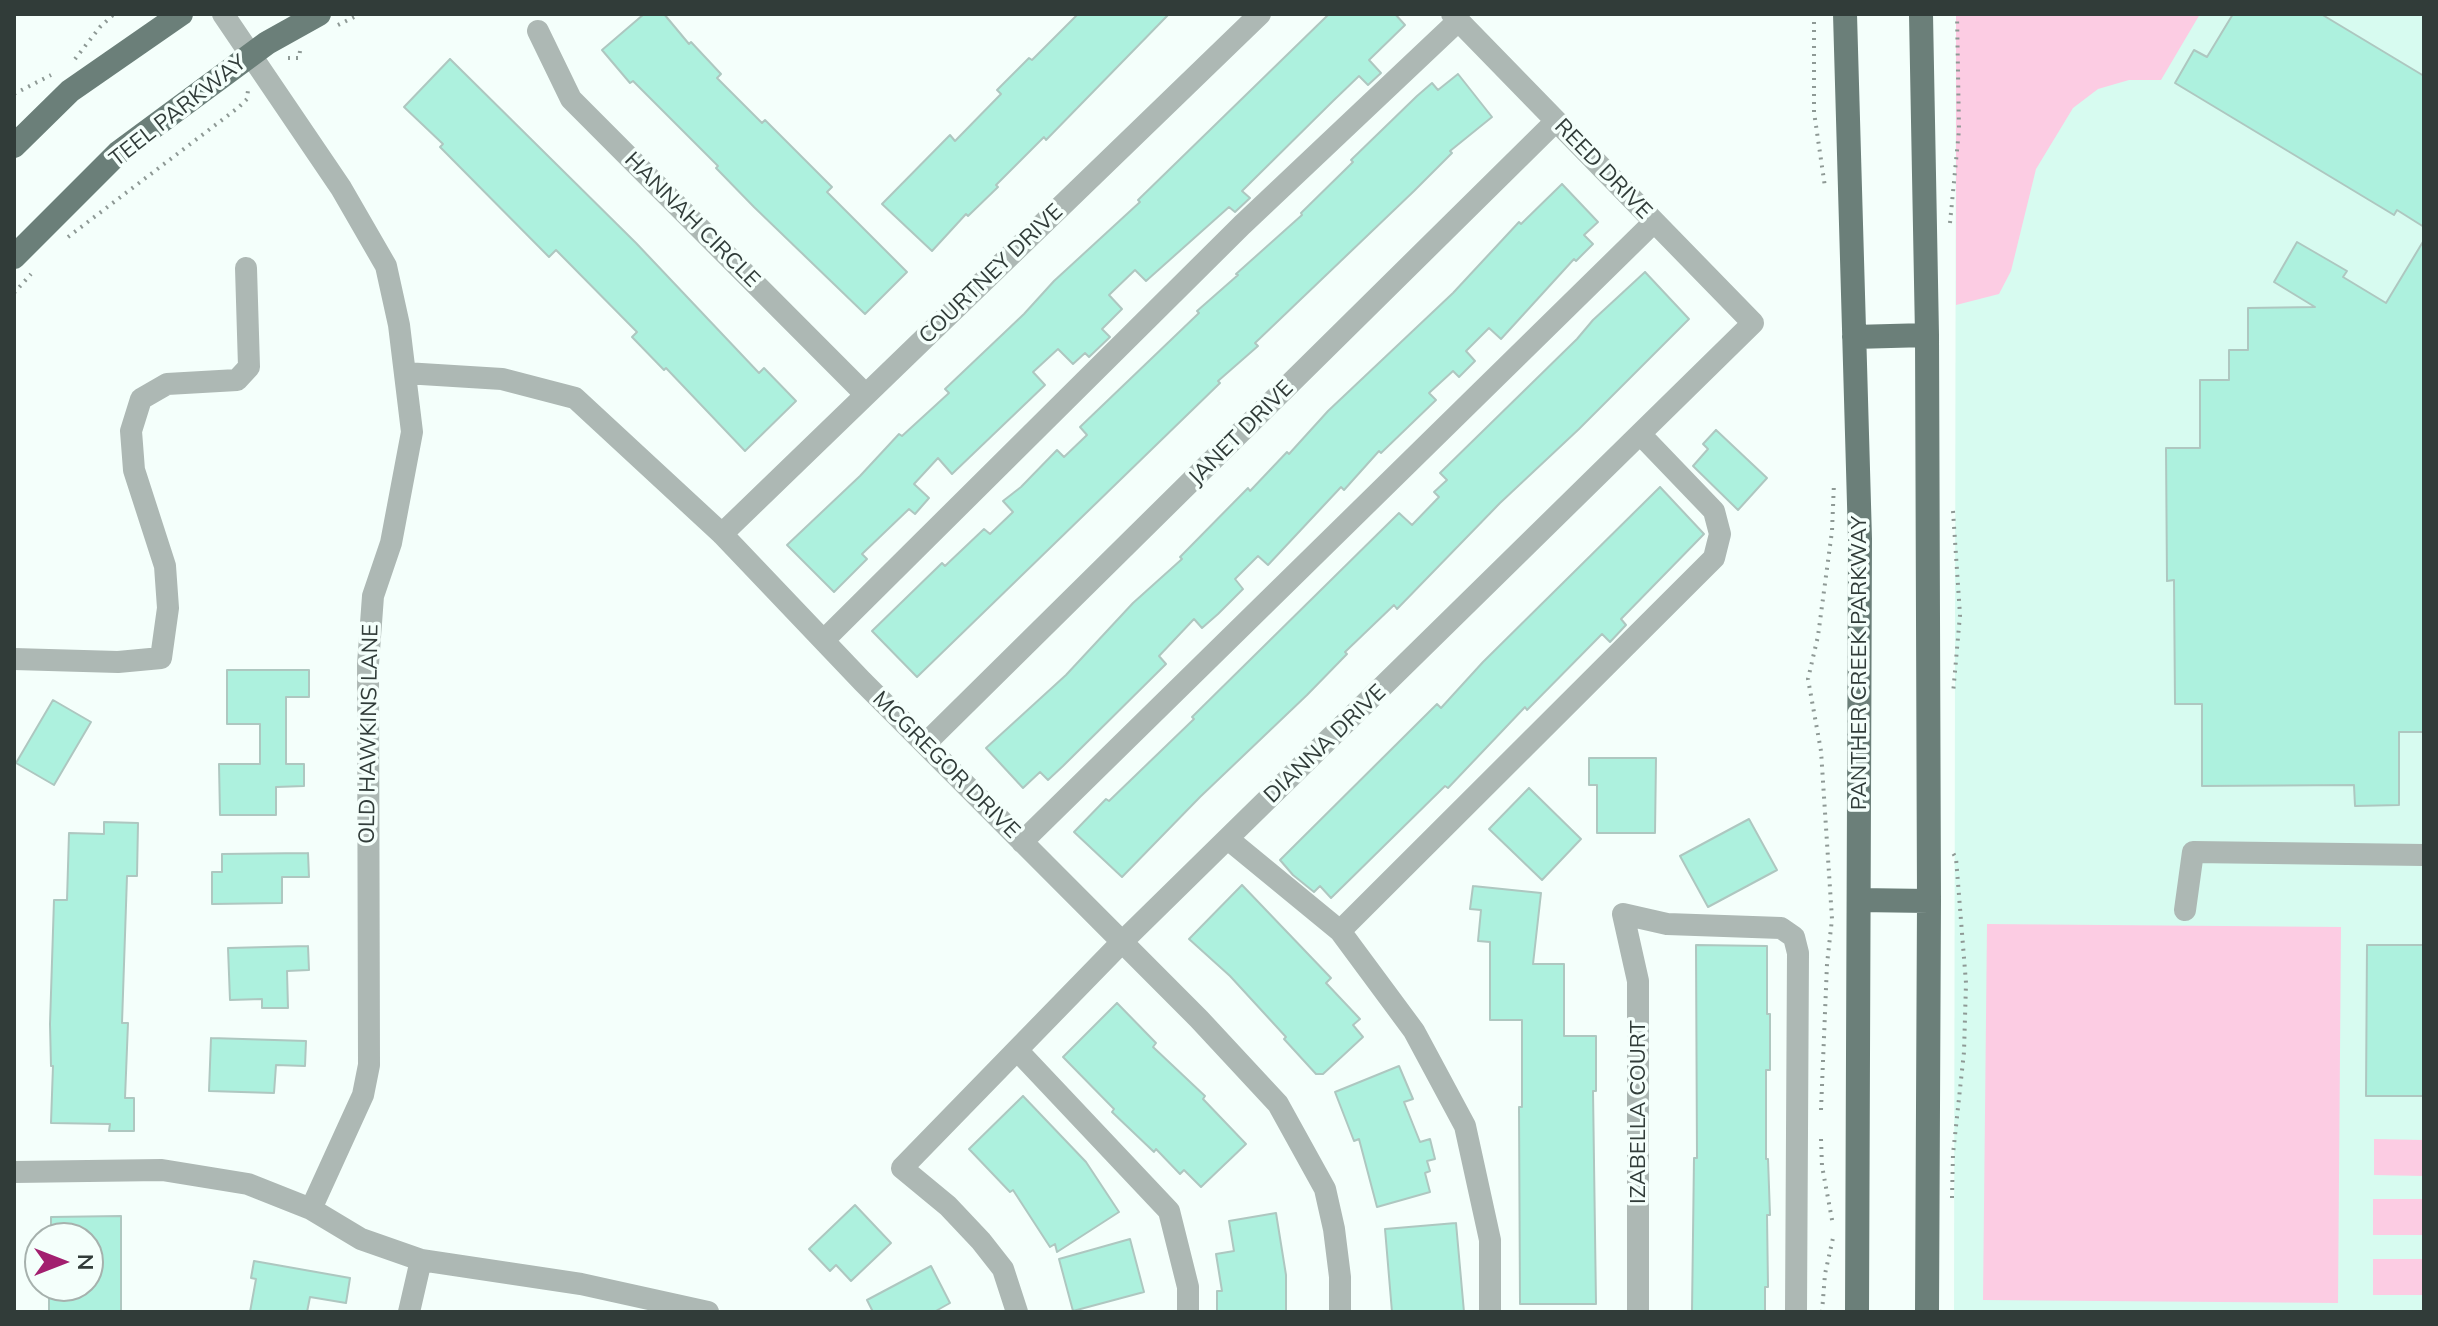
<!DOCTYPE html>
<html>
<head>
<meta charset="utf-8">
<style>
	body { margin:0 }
	#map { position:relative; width:2438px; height:1326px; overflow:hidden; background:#f4fffb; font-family:Mulish,sans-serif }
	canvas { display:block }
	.frame { position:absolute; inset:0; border:16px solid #313c39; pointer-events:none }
	.north { position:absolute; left:24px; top:1222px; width:80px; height:80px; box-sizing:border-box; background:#f4fffb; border:2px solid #a6b1ad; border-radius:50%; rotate:90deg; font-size:22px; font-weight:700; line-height:32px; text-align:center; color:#313c39 }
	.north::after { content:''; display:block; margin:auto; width:28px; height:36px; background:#a2206f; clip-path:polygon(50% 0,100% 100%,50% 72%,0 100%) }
</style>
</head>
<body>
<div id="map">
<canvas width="2438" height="1326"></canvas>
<div class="frame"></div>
<div class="north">N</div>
</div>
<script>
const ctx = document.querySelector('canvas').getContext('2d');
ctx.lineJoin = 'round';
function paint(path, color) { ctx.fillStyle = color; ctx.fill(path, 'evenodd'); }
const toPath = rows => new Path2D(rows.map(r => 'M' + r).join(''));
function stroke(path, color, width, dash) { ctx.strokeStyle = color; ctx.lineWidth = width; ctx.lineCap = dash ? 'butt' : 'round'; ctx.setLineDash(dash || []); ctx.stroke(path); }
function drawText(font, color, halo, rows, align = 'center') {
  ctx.font = font + ' Mulish,sans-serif'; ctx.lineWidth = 7; ctx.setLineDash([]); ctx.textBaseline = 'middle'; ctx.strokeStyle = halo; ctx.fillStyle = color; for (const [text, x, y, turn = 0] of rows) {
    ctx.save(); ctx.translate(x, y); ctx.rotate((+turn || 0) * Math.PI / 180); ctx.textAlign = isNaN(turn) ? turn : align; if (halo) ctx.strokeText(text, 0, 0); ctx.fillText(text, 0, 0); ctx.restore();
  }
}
paint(toPath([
	[1956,14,2424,14,2424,1312,1954,1312]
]), '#d7fbf0');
paint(toPath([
	[1956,14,2200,14,2161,80,2129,80,2098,89,2073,108,2036,169,2011,271,1999,294,1956,305],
	[1987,924,2341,927,2338,1303,1983,1300],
	[2374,1139,2424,1140,2424,1176,2374,1175],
	[2373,1199,2424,1199,2424,1235,2373,1235],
	[2373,1259,2424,1259,2424,1295,2373,1295]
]), '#fccce3');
const building = toPath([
	[644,14,664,14,689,44,691,42,721,74,717,78,762,123,765,120,832,187,827,192,907,272,865,314,754,207,716,168,718,166,633,81,630,83,602,50,644,14],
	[1078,14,1169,14,1046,140,1044,137,996,185,998,187,968,216,966,214,932,251,882,204,950,135,955,141,1001,94,997,90,1029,58,1032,60,1078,14],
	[1329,14,1395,14,1405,25,1369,60,1381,73,1368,85,1359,76,1333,101,1242,191,1250,198,1235,212,1229,207,1146,281,1135,270,1109,295,1122,309,1102,329,1110,337,1089,357,1085,353,1073,364,1058,349,1033,372,1045,385,952,474,938,458,914,484,929,498,915,514,909,509,862,554,867,559,834,592,787,545,860,476,899,434,902,436,949,393,945,389,1024,314,1054,281,1140,202,1138,200,1329,14],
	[2233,14,2321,14,2424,76,2424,227,2397,210,2394,215,2175,83,2194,50,2207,57,2233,14],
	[450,59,636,243,759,373,764,368,796,401,745,451,666,368,664,370,632,337,637,332,556,250,549,257,440,147,443,144,404,107,450,59],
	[1458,74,1492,117,1450,151,1452,153,1414,191,1255,343,1258,346,1218,381,1220,383,917,677,872,631,942,563,945,566,984,529,990,534,1013,512,1003,501,1021,487,1057,450,1064,457,1087,435,1080,427,1199,313,1197,311,1238,275,1236,274,1302,215,1301,213,1353,162,1351,160,1417,96,1432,83,1438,90,1458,74],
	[1562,184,1598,222,1584,235,1593,244,1576,261,1574,259,1501,339,1489,328,1466,351,1475,361,1459,377,1453,371,1429,393,1436,400,1381,453,1379,451,1344,490,1341,487,1268,565,1258,556,1235,579,1243,589,1218,614,1202,628,1194,619,1159,656,1166,664,1063,766,1048,780,1040,772,1023,788,986,748,1066,675,1133,603,1182,559,1180,557,1248,488,1250,491,1287,452,1289,454,1328,411,1453,293,1519,222,1521,224,1562,184],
	[2424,240,2424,732,2399,732,2399,805,2355,806,2354,785,2202,786,2202,704,2175,704,2174,580,2167,581,2166,448,2200,448,2200,380,2229,380,2229,350,2248,350,2248,308,2315,307,2274,282,2297,242,2347,271,2343,277,2386,303,2424,240],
	[1645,272,1689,319,1579,429,1500,503,1397,609,1394,605,1345,652,1347,654,1307,695,1200,797,1122,877,1074,832,1106,799,1109,801,1194,719,1192,717,1399,513,1412,525,1439,497,1434,492,1447,480,1440,473,1577,339,1593,320,1645,272],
	[1716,430,1767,478,1738,510,1693,466,1708,449,1703,444,1716,430],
	[1660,487,1704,534,1621,619,1626,625,1610,642,1602,634,1527,710,1525,707,1448,788,1445,786,1331,898,1320,886,1314,892,1293,875,1280,860,1437,704,1441,708,1483,662,1660,487],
	[227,670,309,670,309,697,286,697,286,764,304,764,304,786,276,787,276,815,220,815,219,764,260,764,260,724,227,724,227,670],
	[53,700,91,722,54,785,16,763,53,700],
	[1589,758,1656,758,1655,833,1597,833,1597,785,1589,785,1589,758],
	[1529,788,1581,839,1542,880,1489,829,1529,788],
	[1749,819,1777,870,1708,907,1680,856,1749,819],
	[104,822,138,823,137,876,127,876,122,1023,128,1023,125,1098,134,1098,134,1131,109,1131,110,1124,51,1123,53,1066,51,1066,50,1024,54,900,67,900,69,833,104,834,104,822],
	[308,853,309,877,282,877,282,903,212,904,212,872,222,872,222,854,308,853],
	[1242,885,1331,978,1326,983,1360,1019,1353,1025,1363,1037,1323,1074,1316,1074,1284,1039,1286,1037,1230,976,1189,939,1242,885],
	[1473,886,1541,893,1533,964,1564,964,1564,1036,1596,1036,1596,1091,1593,1091,1596,1304,1520,1304,1519,1107,1522,1107,1522,1020,1490,1020,1490,942,1478,941,1481,910,1470,909,1473,886],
	[1696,945,1767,946,1767,1014,1770,1014,1770,1070,1766,1070,1766,1159,1768,1159,1770,1215,1767,1215,1768,1287,1765,1287,1765,1312,1692,1312,1694,1158,1697,1158,1696,945],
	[2367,945,2424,945,2424,1096,2366,1096,2367,945],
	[308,946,309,970,287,971,288,1008,262,1008,262,999,230,1000,228,948,308,946],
	[1117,1003,1156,1043,1153,1047,1205,1096,1203,1099,1246,1144,1201,1187,1184,1170,1180,1174,1156,1149,1154,1152,1112,1112,1114,1109,1063,1057,1117,1003],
	[211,1038,306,1041,305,1066,276,1065,274,1093,209,1091,211,1038],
	[1399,1066,1413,1099,1404,1102,1420,1142,1430,1139,1435,1159,1427,1161,1430,1171,1425,1173,1430,1192,1377,1207,1359,1139,1354,1141,1335,1092,1399,1066],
	[1023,1096,1086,1162,1119,1212,1057,1252,1055,1244,1050,1247,1013,1190,1010,1192,969,1149,1023,1096],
	[855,1205,891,1243,851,1281,836,1265,830,1271,809,1249,855,1205],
	[1276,1213,1286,1275,1286,1312,1217,1312,1217,1291,1222,1291,1216,1254,1234,1251,1229,1221,1276,1213],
	[121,1216,121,1312,49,1312,49,1286,88,1286,88,1238,51,1238,51,1217,121,1216],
	[1456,1223,1464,1312,1392,1312,1385,1229,1456,1223],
	[1130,1239,1144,1292,1073,1311,1059,1259,1130,1239],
	[254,1261,350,1278,346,1303,310,1297,307,1312,250,1312,256,1279,251,1278,254,1261],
	[931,1266,950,1303,934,1312,873,1312,867,1300,931,1266]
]);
paint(building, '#adf1de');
stroke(building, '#aec7c0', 2);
stroke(toPath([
	[1814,14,1814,112,1825,187],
	[338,25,360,14],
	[288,58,299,58,300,51],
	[75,59,100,27,114,14],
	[14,94,51,75],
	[1950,223,1959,130,1957,14],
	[68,237,239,107,247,99,248,90],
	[14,293,31,274],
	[1953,511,1960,615,1953,694],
	[1821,1110,1827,964,1832,919,1821,751,1808,679,1818,636,1832,531,1834,483],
	[1821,1139,1822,1166,1833,1225],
	[1952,1198,1953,1154,1964,1052,1966,983,1956,858,1953,853],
	[1822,1312,1825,1274,1833,1238]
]), '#8e9995', 4, [2, 6]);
stroke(toPath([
	[223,14,341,188,386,266,399,325,412,432,391,543,373,596,368,664,369,1065,363,1095,311,1209],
	[538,31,571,99,866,395],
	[405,373,502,379,575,398,722,534,862,681,1199,1019,1278,1104,1325,1189,1334,1229,1340,1277,1340,1312],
	[722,534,1260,14],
	[824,640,1242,225,1459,20],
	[14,659,118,662,161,658,168,608,165,566,134,470,131,431,141,399,167,384,237,380,249,367,246,268],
	[925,744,1556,121],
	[1228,839,1340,931,1414,1031,1465,1126,1490,1240,1490,1312],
	[1022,842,1654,222],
	[2185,910,2193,852,2424,855],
	[1340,931,1714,558,1720,534,1714,511,1641,435],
	[1017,1050,1169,1211,1188,1287,1188,1312],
	[14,1172,162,1170,248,1184,311,1209,361,1239,421,1260,581,1284,708,1312],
	[409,1312,421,1260],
	[1017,1312,1003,1269,981,1241,948,1206,902,1168,1122,942,1753,323,1452,14],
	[1638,1312,1638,981,1623,914,1667,924,1781,928,1794,937,1798,953,1796,1312]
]), '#adb8b4', 22);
stroke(toPath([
	[1845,14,1860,539,1857,1312],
	[1921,14,1927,335,1929,901,1927,1312],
	[14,146,70,91,181,14],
	[14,257,118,153,267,43,319,14],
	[1854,337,1927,335],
	[1859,900,1929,901]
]), '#6b7f79', 24);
drawText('22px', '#313c39', '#f4fffb', [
	["TEEL PARKWAY",178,111,-38],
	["REED DRIVE",1603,169,46],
	["HANNAH CIRCLE",692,220,45],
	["COURTNEY DRIVE",991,274,-44],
	["JANET DRIVE",1241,433,-45],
	["PANTHER CREEK PARKWAY",1859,663,-90],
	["OLD HAWKINS LANE",369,734,-89],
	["DIANNA DRIVE",1325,744,-44],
	["MCGREGOR DRIVE",946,765,45],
	["IZABELLA COURT",1638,1112,-90]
]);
</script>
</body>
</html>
